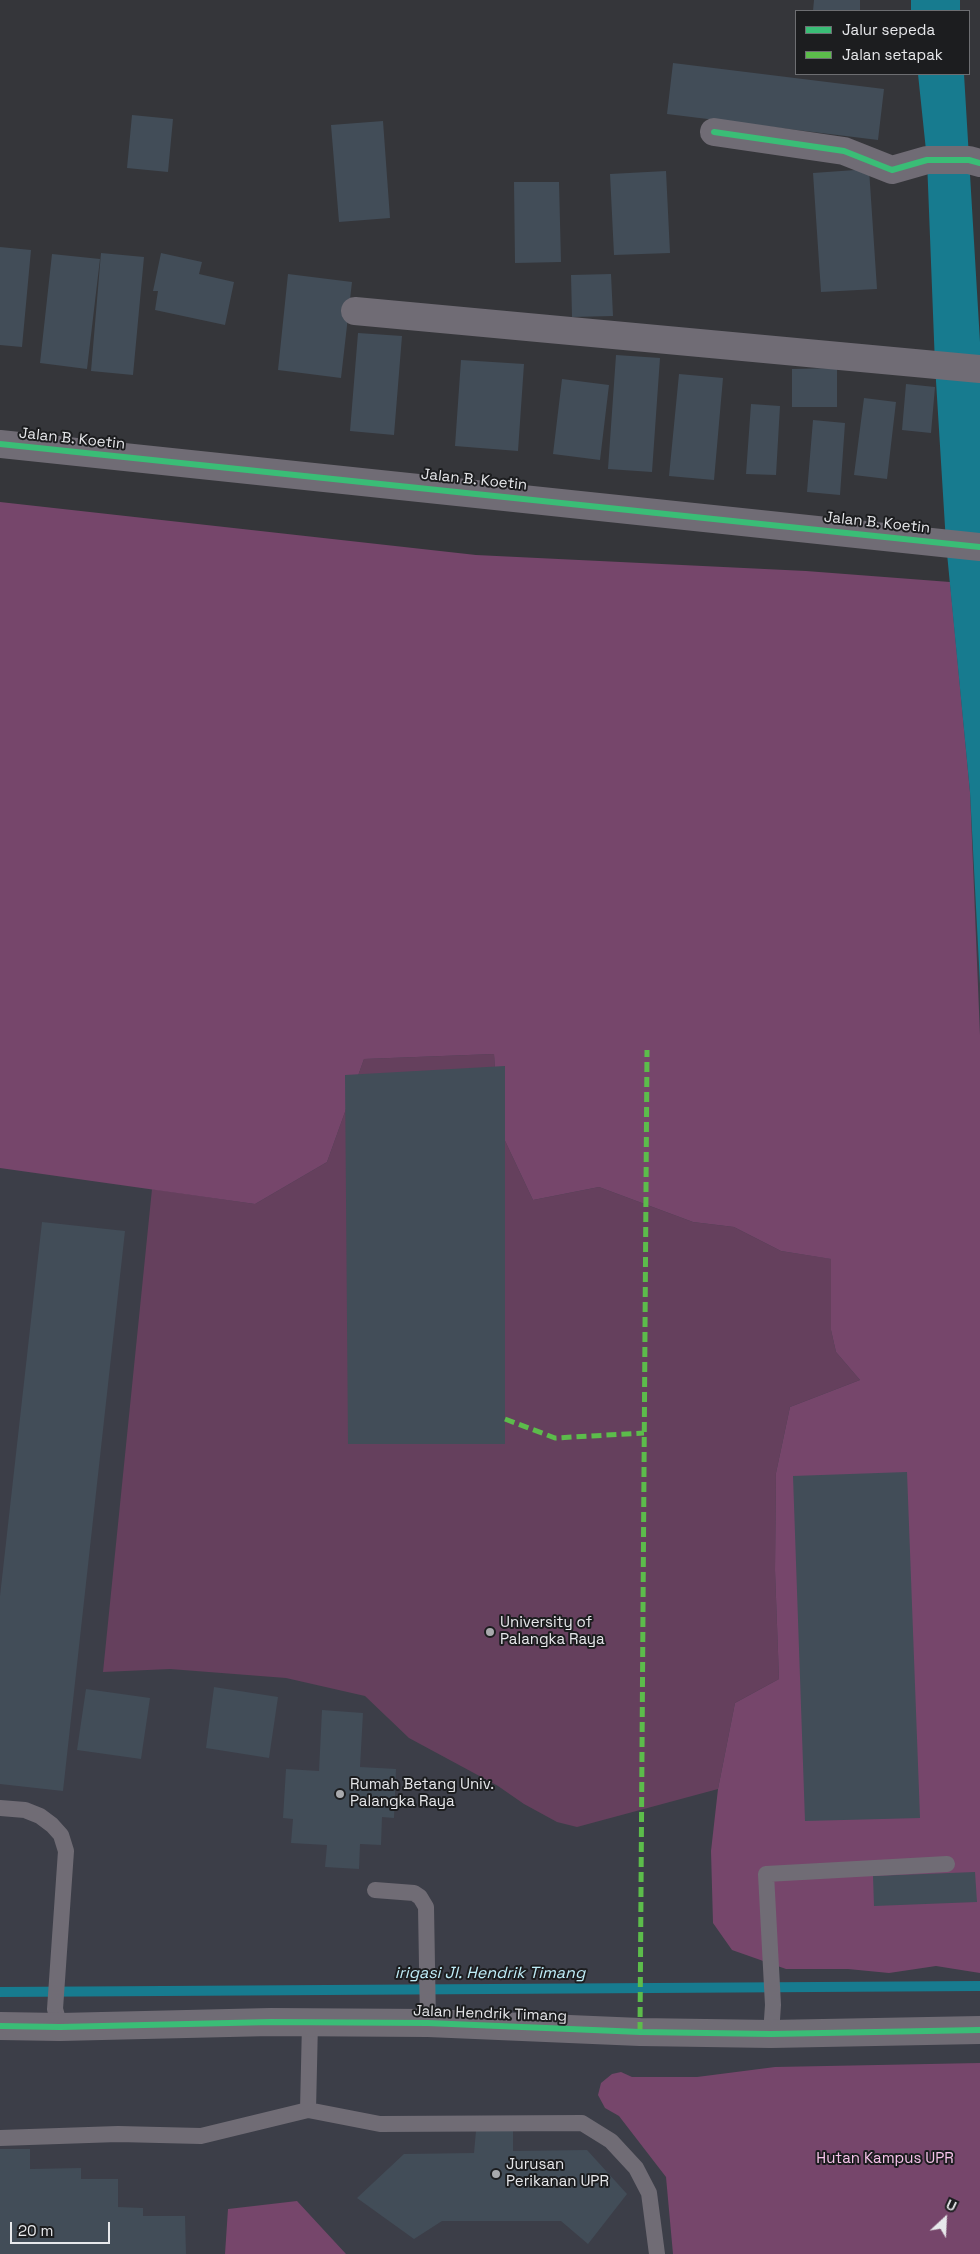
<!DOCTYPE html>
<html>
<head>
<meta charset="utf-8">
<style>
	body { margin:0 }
	#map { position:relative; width:980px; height:2254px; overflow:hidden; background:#35363a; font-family:"Space Grotesk",sans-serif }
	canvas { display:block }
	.legend { position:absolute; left:795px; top:10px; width:175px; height:65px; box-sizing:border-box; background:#1c1d1f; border:1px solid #6d6e71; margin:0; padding:6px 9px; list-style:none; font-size:15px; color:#e7e8eb }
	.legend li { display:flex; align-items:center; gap:10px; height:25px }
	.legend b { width:25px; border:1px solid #6d6e71 }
	.north { position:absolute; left:920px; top:2194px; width:50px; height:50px; -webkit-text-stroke:4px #1c1d1f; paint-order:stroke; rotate:25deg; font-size:14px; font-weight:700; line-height:20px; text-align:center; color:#e7e8eb }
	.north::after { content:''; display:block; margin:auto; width:18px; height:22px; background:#e7e8eb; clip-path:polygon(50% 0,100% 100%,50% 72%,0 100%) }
	.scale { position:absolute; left:10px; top:2222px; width:100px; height:22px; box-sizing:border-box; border:2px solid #e7e8eb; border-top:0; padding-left:6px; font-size:15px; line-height:18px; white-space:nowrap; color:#e7e8eb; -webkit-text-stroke:4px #1c1d1f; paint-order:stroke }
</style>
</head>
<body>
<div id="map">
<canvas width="980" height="2254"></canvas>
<ul class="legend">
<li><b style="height:6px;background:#3abd76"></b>Jalur sepeda</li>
<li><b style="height:6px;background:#5cbc4b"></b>Jalan setapak</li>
</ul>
<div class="north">U</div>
<div class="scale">20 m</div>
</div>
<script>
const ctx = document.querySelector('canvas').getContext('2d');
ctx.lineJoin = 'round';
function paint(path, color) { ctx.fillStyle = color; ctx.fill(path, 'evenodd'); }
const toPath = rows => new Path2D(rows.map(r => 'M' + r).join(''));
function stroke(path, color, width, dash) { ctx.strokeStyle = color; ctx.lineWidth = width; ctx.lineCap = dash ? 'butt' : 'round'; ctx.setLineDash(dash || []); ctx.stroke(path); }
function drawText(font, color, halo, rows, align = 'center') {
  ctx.font = font + ' "Space Grotesk",sans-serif'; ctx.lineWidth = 4; ctx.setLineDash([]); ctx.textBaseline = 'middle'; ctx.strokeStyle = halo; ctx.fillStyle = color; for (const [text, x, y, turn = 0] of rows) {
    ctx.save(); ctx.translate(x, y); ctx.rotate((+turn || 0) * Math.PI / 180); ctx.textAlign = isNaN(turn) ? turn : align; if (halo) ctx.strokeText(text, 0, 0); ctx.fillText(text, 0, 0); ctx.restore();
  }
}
paint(toPath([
	[950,582,980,584,980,2254,0,2254,0,1009,965,972]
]), '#3c3e48');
paint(toPath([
	[494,1054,499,1128,533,1200,599,1187,693,1222,734,1227,781,1251,832,1259,831,1330,836,1352,860,1380,790,1407,776,1473,775,1570,779,1679,735,1703,718,1789,577,1827,557,1822,524,1804,498,1786,409,1738,365,1696,286,1678,170,1669,103,1672,152,1189,255,1204,327,1162,364,1059]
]), '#65405d');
paint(toPath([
	[0,502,476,555,806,571,950,582,970,792,980,1035,980,1973,936,1966,889,1973,848,1969,786,1969,732,1950,713,1923,711,1851,718,1789,735,1703,779,1679,775,1570,776,1473,790,1407,860,1380,836,1352,831,1330,831,1259,781,1251,734,1227,693,1222,599,1187,533,1200,499,1128,494,1054,364,1059,327,1162,255,1204,0,1168],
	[980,2063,980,2254,673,2254,666,2177,619,2116,605,2108,598,2095,601,2083,612,2074,621,2072,632,2077,697,2077,775,2067],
	[297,2201,346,2254,225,2254,228,2209]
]), '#76466b');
paint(toPath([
	[911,0,960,0,960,11,911,11],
	[918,74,964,74,980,342,980,984,970,792,946,543,935,365,927,160]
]), '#177b8f');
stroke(toPath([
	[0,1992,980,1986]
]), '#177b8f', 10);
paint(toPath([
	[814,0,860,0,860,11,813,11],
	[673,63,884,89,878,140,667,114],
	[132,115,173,119,168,172,127,168],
	[383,121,390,218,339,222,331,125],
	[869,169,877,289,821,292,813,173],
	[666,171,670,253,614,255,610,174],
	[514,182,559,182,561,262,515,263],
	[0,247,31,250,22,347,0,345],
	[101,253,144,257,133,375,91,371],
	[161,253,202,262,199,274,234,282,225,325,155,310,158,291,153,291],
	[52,254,100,259,87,369,40,363],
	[288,274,352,282,341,378,278,370],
	[611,274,613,316,572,317,571,275],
	[358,333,402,336,394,435,350,431],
	[616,355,660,358,652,472,608,469],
	[461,360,524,364,518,451,455,446],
	[837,368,837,407,792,407,792,369],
	[679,374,723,378,714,480,669,476],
	[562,379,609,385,600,460,553,454],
	[906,384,935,387,931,433,902,430],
	[864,398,896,402,887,479,854,475],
	[751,404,780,406,776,475,746,474],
	[813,420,845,423,840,495,807,492],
	[505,1066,505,1444,348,1444,345,1075],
	[42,1222,125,1231,63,1791,0,1784,0,1596],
	[907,1472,920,1818,805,1821,793,1476],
	[214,1687,278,1697,269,1758,206,1748],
	[86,1689,150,1698,141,1759,77,1750],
	[322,1710,363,1713,360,1767,396,1769,394,1818,382,1817,381,1845,360,1844,359,1869,325,1867,327,1845,291,1843,293,1819,283,1818,286,1769,319,1771],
	[975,1872,977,1902,874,1906,873,1876],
	[476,2131,513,2131,513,2151,587,2150,627,2194,588,2244,561,2221,442,2221,414,2239,357,2198,404,2154,474,2153],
	[0,2149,30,2149,30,2169,81,2168,81,2179,118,2179,118,2207,143,2208,143,2216,185,2216,186,2254,0,2254]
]), '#424d58');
stroke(toPath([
	[0,1808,25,1810,40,1816,52,1825,61,1835,66,1851,55,2009,60,2027],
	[375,1890,414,1893,420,1897,426,1907,428,2023],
	[310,2023,308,2110,380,2124,582,2123,611,2141,636,2168,649,2193,657,2254],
	[771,2034,773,2005,766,1874,947,1864],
	[0,2138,118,2134,201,2136,308,2110]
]), '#706c75', 16);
stroke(toPath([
	[714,132,844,151,892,170,927,160,969,160,980,163],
	[355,311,980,369],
	[0,444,980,547],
	[0,2026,60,2027,271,2022,428,2023,640,2032,771,2034,980,2030]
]), '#706c75', 28);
stroke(toPath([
	[505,1419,555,1438,644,1433],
	[640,2032,647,1050]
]), '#5cbc4b', 5, [10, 5]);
stroke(toPath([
	[714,132,844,151,892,170,927,160,969,160,980,163],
	[0,444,980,547],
	[0,2026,60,2027,271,2022,428,2023,640,2032,771,2034,980,2030]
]), '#3abd76', 6);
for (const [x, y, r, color] of [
	[490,1632,5,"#a9aaad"],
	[340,1794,5,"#a9aaad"],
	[496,2174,5,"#a9aaad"]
]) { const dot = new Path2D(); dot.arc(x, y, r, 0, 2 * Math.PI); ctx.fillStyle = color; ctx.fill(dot); stroke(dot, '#1c1d1f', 2); }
drawText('15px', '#e7e8eb', '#1c1d1f', [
	["Jalan B. Koetin",72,439,6],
	["Jalan B. Koetin",474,480,6],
	["Jalan B. Koetin",877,523,6],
	["Jalan Hendrik Timang",490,2014,2]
]);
drawText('15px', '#e7e8eb', '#1c1d1f', [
	["University of",500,1623],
	["Palangka Raya",500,1640],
	["Rumah Betang Univ.",350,1785],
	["Palangka Raya",350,1802],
	["Jurusan",506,2165],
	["Perikanan UPR",506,2182]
], 'left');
drawText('15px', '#f7c4ea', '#1c1d1f', [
	["Hutan Kampus UPR",885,2159]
]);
drawText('italic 16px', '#bfedf8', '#1c1d1f', [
	["irigasi Jl. Hendrik Timang",490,1974]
]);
</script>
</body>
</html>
